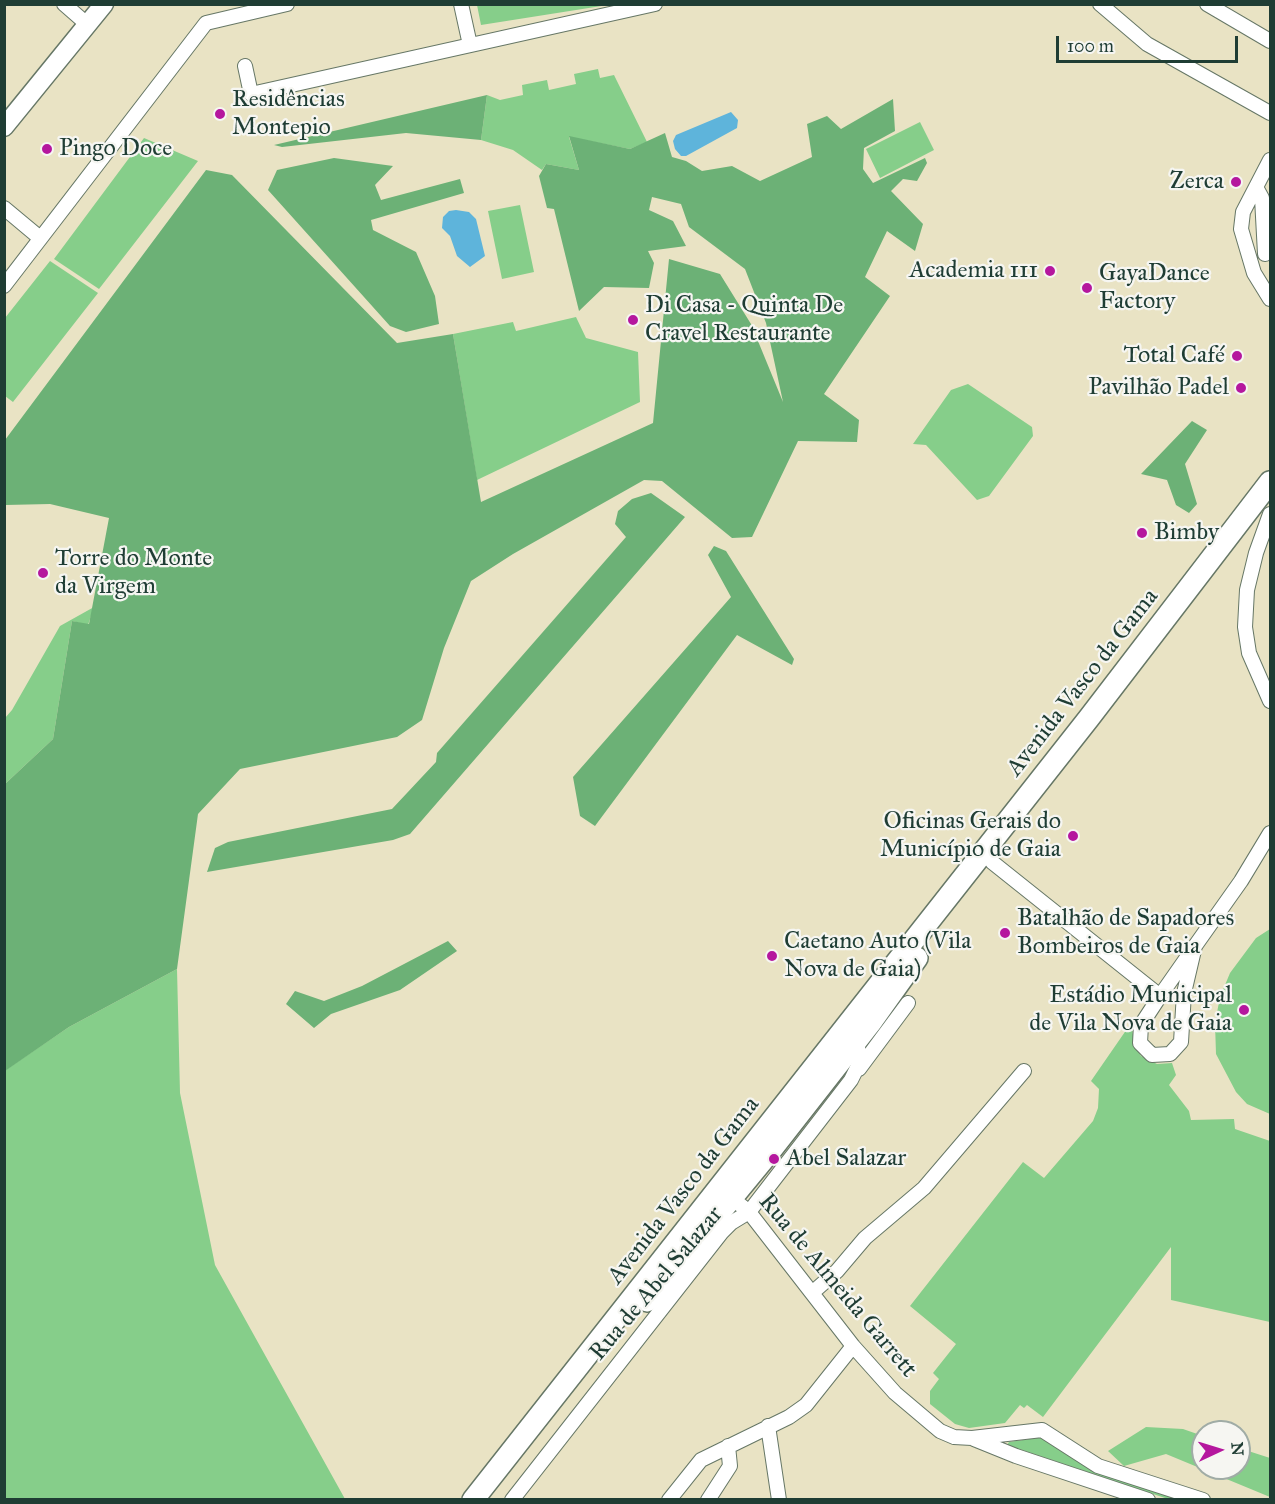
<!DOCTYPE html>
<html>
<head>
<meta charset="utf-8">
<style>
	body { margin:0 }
	#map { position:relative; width:1275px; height:1504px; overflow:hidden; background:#e9e3c4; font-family:"IM FELL Great Primer",serif }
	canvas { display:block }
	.frame { position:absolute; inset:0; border:6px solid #1f3d34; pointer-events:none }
	.north { position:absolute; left:1191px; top:1420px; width:60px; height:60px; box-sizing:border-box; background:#f6f6f2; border:2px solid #a0aca6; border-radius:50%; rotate:86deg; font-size:16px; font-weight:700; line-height:24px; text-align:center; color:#1f3d34 }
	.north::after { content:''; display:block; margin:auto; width:21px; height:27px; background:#b5179e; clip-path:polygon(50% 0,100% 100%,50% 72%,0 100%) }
	.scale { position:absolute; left:1056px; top:36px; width:182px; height:27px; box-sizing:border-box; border:3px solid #1f3d34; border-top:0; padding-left:8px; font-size:18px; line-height:21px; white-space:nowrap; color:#1f3d34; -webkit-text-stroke:4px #f6f6f2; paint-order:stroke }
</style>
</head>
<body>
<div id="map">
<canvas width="1275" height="1504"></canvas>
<div class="frame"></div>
<div class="north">N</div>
<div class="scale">100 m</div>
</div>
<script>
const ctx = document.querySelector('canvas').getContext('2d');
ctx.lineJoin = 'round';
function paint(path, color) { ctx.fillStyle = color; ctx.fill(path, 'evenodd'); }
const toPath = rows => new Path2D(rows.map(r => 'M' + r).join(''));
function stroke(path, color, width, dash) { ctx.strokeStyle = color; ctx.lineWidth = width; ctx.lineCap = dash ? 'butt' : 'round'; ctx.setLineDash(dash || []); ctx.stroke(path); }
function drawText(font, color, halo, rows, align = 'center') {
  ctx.font = font + ' "IM FELL Great Primer",serif'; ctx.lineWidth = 4.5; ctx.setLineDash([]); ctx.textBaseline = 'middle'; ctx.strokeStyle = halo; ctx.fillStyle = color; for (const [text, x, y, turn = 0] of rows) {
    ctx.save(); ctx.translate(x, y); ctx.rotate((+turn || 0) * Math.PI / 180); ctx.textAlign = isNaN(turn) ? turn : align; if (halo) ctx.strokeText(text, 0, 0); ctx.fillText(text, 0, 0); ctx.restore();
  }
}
paint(toPath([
	[614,4,481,25,477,5,477,4],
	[598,69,600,78,614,75,647,142,630,149,569,137,579,170,546,164,542,170,513,150,481,140,487,95,500,100,523,95,522,85,547,80,549,90,576,84,574,74],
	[920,122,934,150,880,178,866,149],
	[144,138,198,161,99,289,54,259],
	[520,205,534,272,502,279,488,211],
	[50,261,98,293,13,402,5,396,5,318],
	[576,317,586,338,638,352,640,402,477,480,453,334,513,322,516,331],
	[968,384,1032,427,1033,436,989,496,977,500,926,445,913,444,951,390],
	[94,607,88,625,72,621,53,739,5,784,5,718,12,710,60,626],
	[1270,929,1270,1114,1247,1104,1236,1092,1216,1054,1215,1023,1220,997,1230,973,1256,938],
	[177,969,180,1093,215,1265,345,1499,5,1499,4,1071,69,1027],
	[1129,1026,1132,1026,1134,1044,1141,1056,1157,1064,1172,1063,1176,1075,1169,1085,1189,1111,1191,1120,1234,1119,1235,1129,1270,1141,1270,1322,1171,1300,1171,1247,1043,1417,1027,1405,1024,1408,1020,1405,1005,1423,969,1428,955,1424,930,1404,930,1391,939,1379,933,1373,956,1344,910,1306,1023,1162,1044,1178,1093,1121,1098,1108,1099,1089,1091,1081],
	[1146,1427,1183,1429,1203,1436,1203,1468,1239,1468,1239,1448,1270,1458,1270,1497,1166,1454,1124,1466,1108,1451],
	[1043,1437,1085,1466,1184,1499,1168,1499,1007,1445,1009,1442]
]), '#86ce8a');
paint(toPath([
	[487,95,481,140,406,133,282,147,274,145],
	[893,99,895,131,864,148,863,169,873,183,925,158,927,163,917,181,903,179,891,191,923,224,915,251,887,231,865,277,890,296,824,394,859,420,857,442,798,441,752,537,732,538,662,481,644,480,513,554,471,581,444,648,422,720,397,737,240,769,198,814,177,969,69,1027,5,1071,5,784,53,739,72,621,89,624,109,518,50,504,5,505,5,440,206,170,232,175,397,343,453,334,481,502,653,423,669,259,720,274,751,324,783,402,766,323,745,269,689,227,681,204,652,197,649,210,673,221,686,246,648,251,654,263,649,288,604,287,579,311,554,209,547,208,539,176,546,164,579,170,569,136,630,149,665,133,672,157,686,161,702,171,732,166,760,181,812,157,807,124,827,116,841,129],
	[334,158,393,166,375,185,381,200,460,179,464,193,371,220,373,230,416,252,435,296,439,324,406,332,390,326,268,190,277,170],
	[1192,421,1207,430,1185,464,1197,504,1189,513,1176,505,1167,480,1141,474],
	[651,493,685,517,410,834,393,840,207,872,215,848,228,842,392,809,436,762,437,753,626,537,615,524,618,511,632,499],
	[714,546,726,551,794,659,792,665,737,635,595,826,580,816,573,777,731,597,708,555],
	[448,941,457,951,400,990,331,1014,314,1028,286,1004,295,991,324,1001,362,986]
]), '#6cb176');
paint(toPath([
	[731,112,738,120,737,128,686,156,681,156,675,149,673,141,676,135],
	[456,210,469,212,476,219,485,256,470,267,457,256,450,236,442,228,443,217,449,211]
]), '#5eb4db');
const street = toPath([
	[64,4,88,25],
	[461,4,470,45],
	[1100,4,1147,44,1270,113],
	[1207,4,1270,41],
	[245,66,251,94,655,4],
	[1270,160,1243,212,1241,229,1254,273,1270,299],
	[1256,187,1262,198,1265,254],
	[4,208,40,238],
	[4,286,206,23,287,4],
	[1270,514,1256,553,1247,590,1245,627,1249,653,1270,701],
	[992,862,1160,996],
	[1195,946,1184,993,1181,1042,1170,1054,1152,1055,1140,1043,1141,1025,1160,996,1195,946,1241,881,1270,833],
	[859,1069,908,1003],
	[727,1194,749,1212,853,1346,895,1393,940,1431,954,1437,972,1438,1042,1430,1098,1466,1203,1500],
	[812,1293,837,1271,865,1238,924,1188,1024,1071],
	[768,1426,779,1500],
	[974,1439,1016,1456,1148,1500],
	[512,1500,722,1232,731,1223,749,1212,851,1080,860,1062,857,1040],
	[669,1500,701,1460,789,1417,806,1405,853,1346],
	[708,1500,730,1466,728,1446]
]);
const secondary = toPath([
	[4,127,104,4]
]);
const primary = toPath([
	[647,1301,768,1154,872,1021,917,958],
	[473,1500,1089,718,1270,482]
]);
stroke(street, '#676', 16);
stroke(secondary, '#676', 21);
stroke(primary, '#676', 24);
stroke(street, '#fff', 14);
stroke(secondary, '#fff', 18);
stroke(primary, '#fff', 21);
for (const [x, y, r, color] of [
	[220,114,6,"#b5179e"],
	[47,149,6,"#b5179e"],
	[1236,182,6,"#b5179e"],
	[1050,271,6,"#b5179e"],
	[1087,288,6,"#b5179e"],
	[633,320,6,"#b5179e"],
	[1237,356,6,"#b5179e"],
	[1241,388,6,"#b5179e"],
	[1142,533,6,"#b5179e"],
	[43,573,6,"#b5179e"],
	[1073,836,6,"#b5179e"],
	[1005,933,6,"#b5179e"],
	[772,956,6,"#b5179e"],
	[1244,1010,6,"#b5179e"],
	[774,1159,6,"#b5179e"]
]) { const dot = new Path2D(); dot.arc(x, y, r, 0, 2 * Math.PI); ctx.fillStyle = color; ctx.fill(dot); stroke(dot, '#f6f6f2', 2); }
drawText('24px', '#1f3d34', '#f6f6f2', [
	["Residências",232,100],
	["Montepio",232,128],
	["Pingo Doce",59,149],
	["Zerca",1224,182,"right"],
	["Academia 111",1038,271,"right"],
	["GayaDance",1099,274],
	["Factory",1099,302],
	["Di Casa - Quinta De",645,306],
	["Cravel Restaurante",645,334],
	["Total Café",1225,356,"right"],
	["Pavilhão Padel",1229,388,"right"],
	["Bimby",1154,533],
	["Torre do Monte",55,559],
	["da Virgem",55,587],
	["Oficinas Gerais do",1061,822,"right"],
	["Município de Gaia",1061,850,"right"],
	["Batalhão de Sapadores",1017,919],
	["Bombeiros de Gaia",1017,947],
	["Caetano Auto (Vila",784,942],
	["Nova de Gaia)",784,970],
	["Estádio Municipal",1232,996,"right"],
	["de Vila Nova de Gaia",1232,1024,"right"],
	["Abel Salazar",786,1159]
], 'left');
drawText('24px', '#1f3d34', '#f6f6f2', [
	["Avenida Vasco da Gama",1083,683,-52],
	["Avenida Vasco da Gama",684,1191,-52],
	["Rua de Abel Salazar",657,1284,-50],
	["Rua de Almeida Garrett",837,1286,50]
]);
</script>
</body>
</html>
